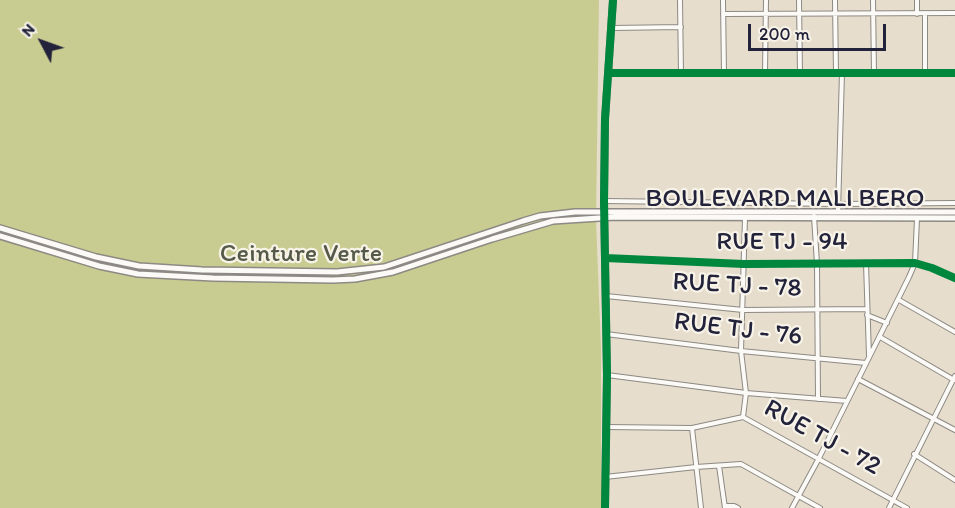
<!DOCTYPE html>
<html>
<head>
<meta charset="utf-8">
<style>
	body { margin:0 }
	#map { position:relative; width:955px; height:508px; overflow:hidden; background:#e6ddcc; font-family:Itim,sans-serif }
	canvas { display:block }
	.north { position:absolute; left:12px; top:12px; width:60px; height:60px; -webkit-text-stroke:4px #f7f3e8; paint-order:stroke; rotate:311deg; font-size:16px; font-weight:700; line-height:24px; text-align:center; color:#22223b }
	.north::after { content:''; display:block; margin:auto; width:21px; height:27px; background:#22223b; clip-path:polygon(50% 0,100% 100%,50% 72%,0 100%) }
	.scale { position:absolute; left:748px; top:24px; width:138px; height:27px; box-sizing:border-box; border:3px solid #22223b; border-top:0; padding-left:8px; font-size:18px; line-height:21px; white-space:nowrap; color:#22223b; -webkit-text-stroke:4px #f7f3e8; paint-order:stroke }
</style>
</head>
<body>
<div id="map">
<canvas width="955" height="508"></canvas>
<div class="north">N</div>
<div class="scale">200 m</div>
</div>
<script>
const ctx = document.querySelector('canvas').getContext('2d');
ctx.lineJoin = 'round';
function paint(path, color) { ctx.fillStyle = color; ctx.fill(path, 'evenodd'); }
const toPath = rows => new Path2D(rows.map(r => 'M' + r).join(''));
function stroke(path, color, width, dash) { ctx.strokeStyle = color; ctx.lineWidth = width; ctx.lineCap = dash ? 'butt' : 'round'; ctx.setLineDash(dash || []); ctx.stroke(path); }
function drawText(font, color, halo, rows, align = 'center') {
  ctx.font = font + ' Itim,sans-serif'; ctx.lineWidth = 4.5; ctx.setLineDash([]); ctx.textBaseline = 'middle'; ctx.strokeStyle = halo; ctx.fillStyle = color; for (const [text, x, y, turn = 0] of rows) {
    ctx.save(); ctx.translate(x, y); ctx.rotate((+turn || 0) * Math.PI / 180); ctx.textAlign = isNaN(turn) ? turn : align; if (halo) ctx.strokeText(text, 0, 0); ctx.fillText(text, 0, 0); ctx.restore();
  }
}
paint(toPath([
	[0,0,599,0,596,220,601,349,601,508,0,508]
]), '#c9cc91');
const street = toPath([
	[680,0,681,73],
	[723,0,724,73],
	[799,0,800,73],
	[835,0,836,73],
	[873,0,874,73],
	[917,0,917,14],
	[723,14,955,13],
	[925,14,925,73],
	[612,28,681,27],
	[609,73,955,73],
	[765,73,766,0],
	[604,201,839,204,955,203],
	[838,211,842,73],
	[814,216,817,264,818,399],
	[605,258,744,264,915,263,932,268,955,278],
	[866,263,869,356],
	[606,296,743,310,867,309],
	[899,300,955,332],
	[867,315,887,323],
	[606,334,741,351,866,363],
	[880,337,954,380],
	[607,375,746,393,847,401],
	[858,379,955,430],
	[743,417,746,393,741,351,745,218],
	[606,427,692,428,743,417,907,508],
	[692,428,701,508],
	[914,454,955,480],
	[719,466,725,508],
	[605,477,696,467,741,464,820,508],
	[725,506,734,506,738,508],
	[792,508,818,460,909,277,915,263,917,219],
	[889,508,955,376]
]);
const secondary = toPath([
	[605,508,607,375,604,201,605,119,613,0]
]);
const primary = toPath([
	[0,228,96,257,139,266,202,270,337,272,384,267,523,221,540,216,575,212,955,212],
	[0,236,99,266,138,274,213,278,333,280,355,279,393,272,492,239,553,221,615,217,955,218]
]);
stroke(street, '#8d8984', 6);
stroke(secondary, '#8d8984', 8);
stroke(primary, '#8d8984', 8);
stroke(street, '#fbfaf7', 4);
stroke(secondary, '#fbfaf7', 5);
stroke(primary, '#fbfaf7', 5);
stroke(toPath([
	[609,73,955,73],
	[605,258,744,264,915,263,932,268,955,278],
	[605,508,607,375,604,201,605,119,613,0]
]), '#00873e', 8);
drawText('26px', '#22223b', '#f7f3e8', [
	["BOULEVARD MALI BERO",785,199],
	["RUE TJ - 94",782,242],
	["RUE TJ - 78",737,286,3],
	["RUE TJ - 76",738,330,7],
	["RUE TJ - 72",822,438,29]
]);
drawText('26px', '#545948', '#f7f3e8', [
	["Ceinture Verte",301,254]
]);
</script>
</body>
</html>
